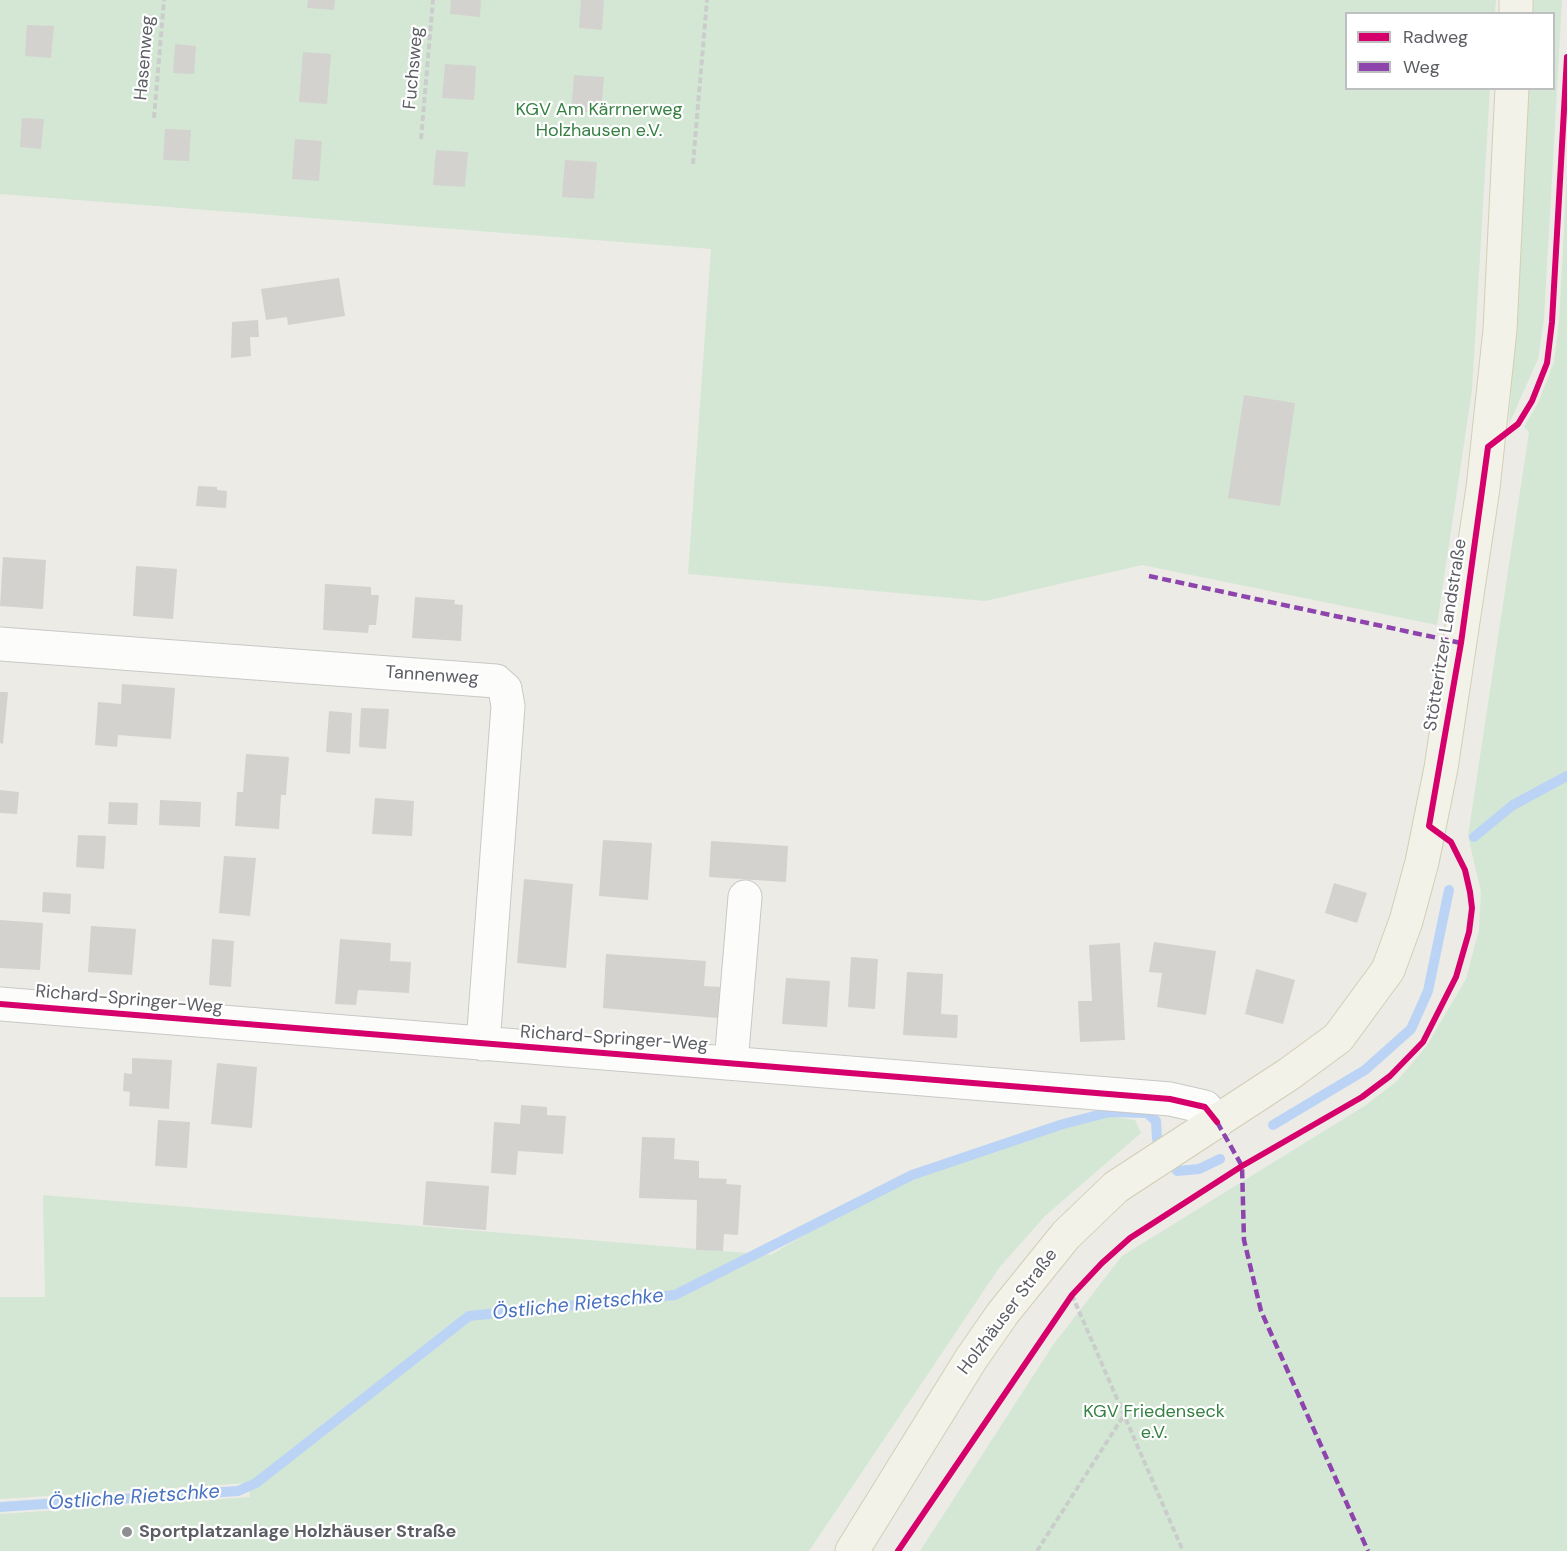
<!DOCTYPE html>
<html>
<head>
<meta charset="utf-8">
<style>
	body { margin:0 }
	#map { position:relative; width:1567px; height:1551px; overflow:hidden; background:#ecebe6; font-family:"DM Sans",sans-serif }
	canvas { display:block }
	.legend { position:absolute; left:1345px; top:12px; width:210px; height:78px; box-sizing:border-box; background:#fff; border:2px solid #bebfc1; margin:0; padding:8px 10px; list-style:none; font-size:18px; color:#5c5e64 }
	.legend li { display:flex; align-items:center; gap:12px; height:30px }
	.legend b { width:30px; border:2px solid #bebfc1 }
</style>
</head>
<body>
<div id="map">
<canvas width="1567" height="1551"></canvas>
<ul class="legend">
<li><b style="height:8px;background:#d6006c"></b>Radweg</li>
<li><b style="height:8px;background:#8e44ad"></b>Weg</li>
</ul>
</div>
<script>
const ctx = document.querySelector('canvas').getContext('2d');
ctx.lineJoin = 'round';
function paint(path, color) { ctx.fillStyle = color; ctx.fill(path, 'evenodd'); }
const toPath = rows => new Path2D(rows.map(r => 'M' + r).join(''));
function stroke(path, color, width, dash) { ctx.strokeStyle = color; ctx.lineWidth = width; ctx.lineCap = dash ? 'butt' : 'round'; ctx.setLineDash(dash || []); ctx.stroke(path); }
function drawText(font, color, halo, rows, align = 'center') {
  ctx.font = font + ' "DM Sans",sans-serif'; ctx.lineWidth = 4.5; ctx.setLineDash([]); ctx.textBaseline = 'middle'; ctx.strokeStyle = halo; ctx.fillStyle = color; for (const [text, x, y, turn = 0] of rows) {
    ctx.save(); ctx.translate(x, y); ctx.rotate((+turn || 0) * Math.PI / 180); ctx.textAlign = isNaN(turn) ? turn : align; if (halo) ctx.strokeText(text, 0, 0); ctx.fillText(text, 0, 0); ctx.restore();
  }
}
paint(toPath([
	[0,0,1496,0,1495,13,1346,14,1346,88,1490,89,1472,390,1437,625,1142,565,985,601,688,574,711,249,0,194],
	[1532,0,1562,0,1544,319,1538,359,1509,424,1529,89,1554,88,1554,14,1531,13],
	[1567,173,1567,1551,920,1551,1053,1345,1122,1256,1366,1105,1396,1082,1426,1047,1466,979,1479,930,1481,892,1468,836,1529,432,1524,427,1538,403,1554,362,1559,322],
	[1108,1116,1135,1120,1141,1133,1045,1216,999,1268,809,1551,0,1551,0,1514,250,1497,248,1483,0,1499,0,1297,45,1297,43,1195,771,1255,837,1215,911,1178,1063,1127]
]), '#d4e7d4');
stroke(toPath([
	[1474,837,1513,805,1567,776],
	[1273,1125,1365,1070,1411,1029,1428,991,1449,890],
	[1177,1171,1199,1169,1220,1159],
	[0,1507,238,1491,256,1483,469,1316,675,1295,912,1175,1063,1124,1110,1112,1147,1113,1156,1121,1157,1139]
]), '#bbd4f5', 10);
paint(toPath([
	[308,0,335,0,334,10,307,8],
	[451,0,481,0,480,17,450,14],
	[581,0,604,0,602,30,579,28],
	[27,25,54,26,51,58,25,56],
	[175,44,196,46,194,74,173,73],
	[303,52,331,54,327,104,299,102],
	[445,64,476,66,474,100,442,98],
	[574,75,604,77,601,113,571,111],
	[22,118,44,119,41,149,20,147],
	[165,129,191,130,189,161,163,160],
	[295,139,322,141,319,181,292,179],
	[436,150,468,152,465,187,433,185],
	[565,160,597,162,594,199,562,197],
	[339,278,345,316,288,325,287,317,266,320,261,289],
	[258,320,259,337,250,337,251,356,231,358,232,322],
	[1244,395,1295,403,1280,506,1228,498],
	[198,486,217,487,217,490,227,491,226,508,196,506],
	[3,557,46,560,43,609,0,606],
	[136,566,177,569,173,619,133,616],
	[325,584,371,587,371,595,379,595,376,625,369,625,368,633,323,630],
	[415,597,455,600,454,604,463,605,461,641,412,638],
	[122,684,175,688,171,739,118,735,117,747,95,745,98,702,121,704],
	[0,692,8,692,3,744,0,743],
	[361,708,389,709,386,749,359,747],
	[329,711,352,713,350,754,326,752],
	[246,754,289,757,286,795,281,795,279,829,235,826,237,792,243,792],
	[0,790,19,792,17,814,0,813],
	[375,798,414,801,412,836,372,834],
	[160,800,201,802,200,827,159,825],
	[109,802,138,803,137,825,108,824],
	[78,835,106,836,104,869,76,867],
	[603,840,652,843,648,900,599,896],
	[711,841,788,846,786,882,709,877],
	[224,856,256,858,250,916,219,913],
	[524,879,573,884,566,968,517,963],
	[1334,883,1367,893,1357,923,1325,913],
	[43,892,71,894,70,914,42,912],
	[0,920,43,923,40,970,0,968],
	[91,926,136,929,132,975,88,972],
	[212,939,234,941,231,987,209,985],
	[340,939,391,943,390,961,411,962,409,993,358,990,356,1005,335,1004],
	[1154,942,1216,951,1206,1015,1157,1007,1162,973,1149,972],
	[1120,943,1125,1040,1080,1042,1078,1001,1092,1001,1089,945],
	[606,954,706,961,704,986,720,987,718,1018,603,1008],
	[851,957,878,959,875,1009,848,1007],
	[1256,969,1295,980,1283,1024,1245,1014],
	[907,972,943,974,941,1014,958,1015,957,1038,903,1035],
	[786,978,830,981,827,1027,782,1024],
	[132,1058,172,1060,169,1109,129,1106,130,1092,123,1091,124,1073,132,1074],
	[217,1063,257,1067,252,1128,211,1124],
	[521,1105,547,1107,547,1115,566,1116,563,1154,518,1151,516,1175,491,1173,494,1122,520,1124],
	[158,1120,190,1122,187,1168,155,1166],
	[642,1137,675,1138,674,1159,699,1161,699,1178,727,1179,726,1184,741,1185,738,1235,724,1234,723,1251,696,1250,697,1200,639,1198],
	[426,1181,489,1186,486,1230,423,1225]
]), '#d3d2cf');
const minor = toPath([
	[0,644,496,681,505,689,508,706,483,1044],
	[0,1004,1170,1099,1205,1107,1217,1122],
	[731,1063,745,897]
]);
const major = toPath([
	[1516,14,1516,0],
	[852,1551,971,1359,1003,1313,1066,1235,1116,1187,1289,1074,1338,1038,1388,970,1406,921,1422,862,1441,768,1483,488,1500,330,1512,88]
]);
stroke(minor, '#c8c8c6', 35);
stroke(major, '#d3ceb5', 35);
stroke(toPath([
	[154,118,164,0],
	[421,139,433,0],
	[693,164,707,0],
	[1072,1295,1183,1551],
	[1037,1551,1124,1415]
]), '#cacdcc', 4, [6, 3]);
stroke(minor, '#fcfcfb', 33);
stroke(major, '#f2f2e8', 33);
stroke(toPath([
	[1149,576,1461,643],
	[1217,1122,1242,1166,1244,1240,1261,1311,1368,1551]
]), '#8e44ad', 4.5, [9, 4.5]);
stroke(toPath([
	[0,1004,1170,1099,1205,1107,1217,1122],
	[898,1551,1072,1295,1102,1263,1130,1238,1242,1166,1362,1097,1390,1076,1423,1042,1456,977,1469,932,1472,908,1470,892,1465,870,1451,842,1429,826,1461,643,1488,447,1518,424,1532,401,1547,363,1552,322,1567,57]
]), '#d6006c', 6);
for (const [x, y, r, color] of [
	[127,1532,6,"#8e8f92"]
]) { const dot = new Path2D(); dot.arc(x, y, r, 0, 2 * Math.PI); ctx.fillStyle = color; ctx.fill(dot); stroke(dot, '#fff', 2); }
drawText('18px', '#5c5e64', '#fff', [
	["Hasenweg",145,58,-85],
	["Fuchsweg",414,68,-85],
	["Stötteritzer Landstraße",1446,635,-81],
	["Tannenweg",432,676,4],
	["Richard-Springer-Weg",129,1000,5],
	["Richard-Springer-Weg",614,1039,4],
	["Holzhäuser Straße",1008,1312,-53]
]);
drawText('18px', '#378044', '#fff', [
	["KGV Am Kärrnerweg",599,110],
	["Holzhausen e.V.",599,131],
	["KGV Friedenseck",1154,1412],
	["e.V.",1154,1433]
]);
drawText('bold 18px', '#5c5e64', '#fff', [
	["Sportplatzanlage Holzhäuser Straße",139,1532]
], 'left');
drawText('italic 20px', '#4972bf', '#fff', [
	["Östliche Rietschke",578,1305,-6],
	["Östliche Rietschke",134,1498,-4]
]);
</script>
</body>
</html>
